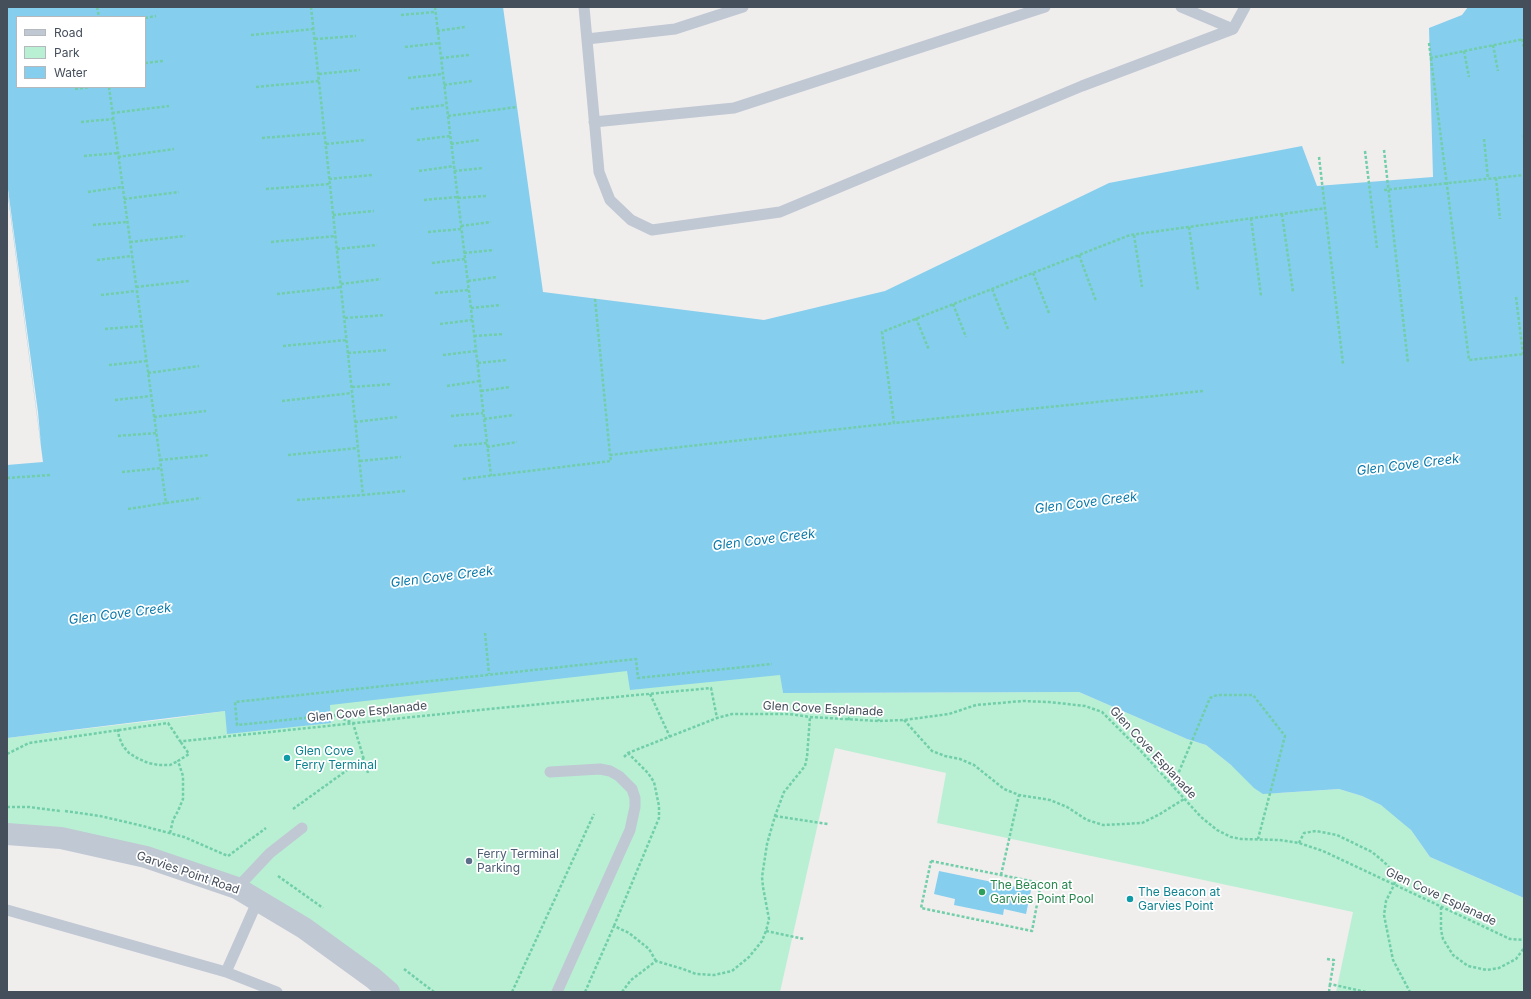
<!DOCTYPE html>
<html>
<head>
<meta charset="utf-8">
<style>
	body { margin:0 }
	#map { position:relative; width:1531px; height:999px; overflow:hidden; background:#f0eded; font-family:Inter,sans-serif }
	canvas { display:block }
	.frame { position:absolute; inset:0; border:8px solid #454e5b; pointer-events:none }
	.legend { position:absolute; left:16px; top:16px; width:130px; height:72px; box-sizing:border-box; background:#fff; border:1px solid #b5b8bd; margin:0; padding:5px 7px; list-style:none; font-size:12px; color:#454e5b }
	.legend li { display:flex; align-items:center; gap:8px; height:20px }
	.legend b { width:20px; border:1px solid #b5b8bd }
</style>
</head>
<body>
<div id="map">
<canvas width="1531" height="999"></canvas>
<div class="frame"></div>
<ul class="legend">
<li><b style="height:5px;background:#c0c8d3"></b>Road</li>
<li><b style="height:11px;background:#b9f0d3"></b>Park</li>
<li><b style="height:11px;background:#85ceee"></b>Water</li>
</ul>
</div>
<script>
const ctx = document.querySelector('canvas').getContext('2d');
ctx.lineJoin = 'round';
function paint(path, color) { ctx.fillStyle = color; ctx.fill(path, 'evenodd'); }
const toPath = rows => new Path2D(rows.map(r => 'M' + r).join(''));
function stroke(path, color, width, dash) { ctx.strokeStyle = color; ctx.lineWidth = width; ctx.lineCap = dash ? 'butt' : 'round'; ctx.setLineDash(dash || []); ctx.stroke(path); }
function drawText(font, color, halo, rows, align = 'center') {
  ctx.font = font + ' Inter,sans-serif'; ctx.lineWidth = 3.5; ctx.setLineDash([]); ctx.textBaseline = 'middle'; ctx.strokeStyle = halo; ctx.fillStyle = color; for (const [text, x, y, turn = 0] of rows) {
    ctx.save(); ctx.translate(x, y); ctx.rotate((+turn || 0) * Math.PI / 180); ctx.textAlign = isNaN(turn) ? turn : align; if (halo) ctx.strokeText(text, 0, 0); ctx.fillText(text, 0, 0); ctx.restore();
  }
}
paint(toPath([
	[643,652,778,654,783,693,1079,692,1187,739,1206,745,1231,765,1279,793,1339,789,1362,796,1381,805,1398,817,1411,830,1430,857,1524,898,1524,992,1336,992,1353,912,937,823,946,773,835,748,780,992,383,992,236,891,169,867,7,837,7,738,168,719]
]), '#b9f0d3');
paint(toPath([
	[7,7,503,7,543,292,764,320,885,291,1109,183,1302,146,1317,186,1433,177,1429,28,1462,15,1468,7,1524,7,1524,898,1430,857,1411,830,1381,805,1362,796,1339,789,1263,794,1254,788,1231,765,1206,745,1187,739,1079,692,783,693,780,675,630,690,627,671,330,705,331,723,227,734,225,711,7,738,7,465,43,462,7,189,7,186,41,445,38,412,7,182],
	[17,17,145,17,145,87,17,87],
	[939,871,1031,890,1026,914,1004,909,1003,915,954,905,955,899,934,894]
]), '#85ceee');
stroke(toPath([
	[97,7,99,17],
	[311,7,363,495,405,491],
	[435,7,491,476],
	[401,15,435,12],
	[145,18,156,16],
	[437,31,465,27],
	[251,35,314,29],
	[315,39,356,36],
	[1522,39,1524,48],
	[1429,43,1469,360,1524,354],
	[1493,45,1498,71],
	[405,47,439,43],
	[1464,51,1469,77],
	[441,58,469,55],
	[1430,58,1524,39],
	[145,63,163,61],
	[319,74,360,70],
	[408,78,443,74],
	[444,85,472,81],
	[109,87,166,503,201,498],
	[256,87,319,81],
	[75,89,90,87],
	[411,109,446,105],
	[112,113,169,106],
	[448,116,517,107],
	[81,122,113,119],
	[1524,135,1524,139],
	[262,138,325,133],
	[1484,139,1488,179],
	[417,140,450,136],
	[326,144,366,140],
	[451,144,479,140],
	[1384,150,1408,363],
	[1365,151,1377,248],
	[84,156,118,153],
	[118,157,174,149],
	[1319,157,1343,364],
	[419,171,454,166],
	[454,171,483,168],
	[1496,178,1500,219],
	[329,179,372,175],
	[266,189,330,184],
	[1384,190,1524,175],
	[88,192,122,187],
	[458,198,486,196],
	[124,199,179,192],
	[424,200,457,197],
	[1282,214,1293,292],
	[333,215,374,211],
	[1251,218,1261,296],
	[93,225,127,222],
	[461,226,491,222],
	[1189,227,1198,290],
	[428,232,461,229],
	[1134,235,1142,287],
	[130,242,185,236],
	[271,242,336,236],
	[337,249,377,245],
	[464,253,494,250],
	[1079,255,1096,301],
	[97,260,132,256],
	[432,263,465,259],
	[1033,273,1049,313],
	[468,281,497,277],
	[341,284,381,279],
	[136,287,189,281],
	[992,289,1008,329],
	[435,293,469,290],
	[277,294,341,287],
	[101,295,136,291],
	[1516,297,1523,354],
	[595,299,610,455],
	[953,304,966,337],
	[471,308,501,305],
	[345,318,385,315],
	[916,318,929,350],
	[440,324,472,320],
	[105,329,141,326],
	[474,336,504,334],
	[283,346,347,340],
	[348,353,388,350],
	[443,355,476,351],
	[478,363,507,360],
	[109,365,147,361],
	[148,373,199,366],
	[447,386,479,381],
	[352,387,392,384],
	[481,391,510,387],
	[1203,391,894,423,882,332,1130,235,1326,208],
	[115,400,151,396],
	[282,401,352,393],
	[451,416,483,413],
	[154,417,206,411],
	[484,419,514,415],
	[355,422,397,417],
	[118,436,156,433],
	[454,446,487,443],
	[487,447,517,442],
	[288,455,358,448],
	[160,460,209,455],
	[360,461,401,457],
	[122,472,161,468],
	[7,478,51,475],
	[463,479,611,461,610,455,894,423],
	[297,500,363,495],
	[128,509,166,503],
	[485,633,489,674],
	[650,694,670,737],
	[848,720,852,712,863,709,875,713,879,721],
	[904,720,932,751,945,756,960,759,974,765,1004,789,1019,795,1050,800,1067,807,1087,820,1103,825,1142,823,1160,814,1184,799],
	[118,729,119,737,123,746,129,753,137,758,148,763,159,765,170,765,178,761],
	[7,754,29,743,168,723,180,741,184,741,489,709,711,688,717,718],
	[624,757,628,753,717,718,732,714,789,714,810,717,879,721,904,720,949,714,976,705,1023,701,1049,702,1085,706,1102,712,1139,749,1201,817,1217,830,1231,837,1241,839,1279,840,1299,843,1323,851,1510,939,1524,940],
	[368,773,353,723,334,715,237,725,235,702,636,659,638,678,772,664],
	[1173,786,1210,698,1217,695,1253,695,1285,736,1258,839],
	[7,807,29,807,60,811],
	[293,809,364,758],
	[65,811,100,816,143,826,184,837,228,856,266,828],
	[775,816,828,824],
	[170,833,173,820,178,811,183,799,183,776,178,761,189,754,180,741],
	[1299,843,1304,833,1316,831,1337,835,1372,852,1384,862,1397,875,1394,885,1386,901,1384,915,1393,960,1410,992],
	[931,861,1041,883,1032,931,921,908,931,861],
	[1001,875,1019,795],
	[278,876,323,908],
	[1441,907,1441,930,1443,939,1453,955,1468,966,1487,970,1499,968,1516,959,1524,948],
	[614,926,659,818,659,806,654,782,648,773,628,753],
	[766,931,804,939],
	[1327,959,1334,960,1330,984,1366,992],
	[404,969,434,992],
	[512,992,594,814],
	[585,992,614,926,629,933,649,949,656,961],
	[622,992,631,980,656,961,683,969,696,974,714,975,732,971,749,957,762,941,766,931,769,919,763,887,762,877,767,844,775,816,784,792,805,766,807,757,810,717],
	[1329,992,1330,984]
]), '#70cea9', 2.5, [3, 2]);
stroke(toPath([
	[584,7,599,172,610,200,631,220,652,230,780,212,1082,86,1233,29,1245,7],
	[1181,7,1233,29],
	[587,39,675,29,743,7],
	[594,122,734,108,1045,7],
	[550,772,600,769,610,771,619,776,632,789,635,798,635,807,630,830,557,992],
	[237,888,270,853,302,828],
	[7,910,226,972,277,992],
	[226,972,258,900]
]), '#c0c8d3', 11);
stroke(toPath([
	[7,834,61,838,146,857,237,888,304,928,373,978,389,992]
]), '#c0c8d3', 22);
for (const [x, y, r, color] of [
	[287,758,4,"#0f9aa8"],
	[469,861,4,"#5c6f8a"],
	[982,892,4,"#2e9e5b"],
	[1130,899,4,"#0f9aa8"]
]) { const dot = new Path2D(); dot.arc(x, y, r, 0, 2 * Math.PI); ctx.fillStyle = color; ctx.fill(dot); stroke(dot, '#fff', 1.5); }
drawText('12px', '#454e5b', '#fff', [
	["Glen Cove Esplanade",823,709,3],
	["Glen Cove Esplanade",367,712,-6],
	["Glen Cove Esplanade",1153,753,47],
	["Garvies Point Road",188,873,19],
	["Glen Cove Esplanade",1441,897,25]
]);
drawText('12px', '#0d838f', '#fff', [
	["Glen Cove",295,751],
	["Ferry Terminal",295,765],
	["The Beacon at",1138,892],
	["Garvies Point",1138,906]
], 'left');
drawText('12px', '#4e5e75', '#fff', [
	["Ferry Terminal",477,854],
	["Parking",477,868]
], 'left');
drawText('12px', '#27864d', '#fff', [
	["The Beacon at",990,885],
	["Garvies Point Pool",990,899]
], 'left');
drawText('italic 13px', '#0879ab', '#fff', [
	["Glen Cove Creek",1408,465,-7],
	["Glen Cove Creek",1086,503,-7],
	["Glen Cove Creek",764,540,-7],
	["Glen Cove Creek",442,577,-7],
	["Glen Cove Creek",120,614,-7]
]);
</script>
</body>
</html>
